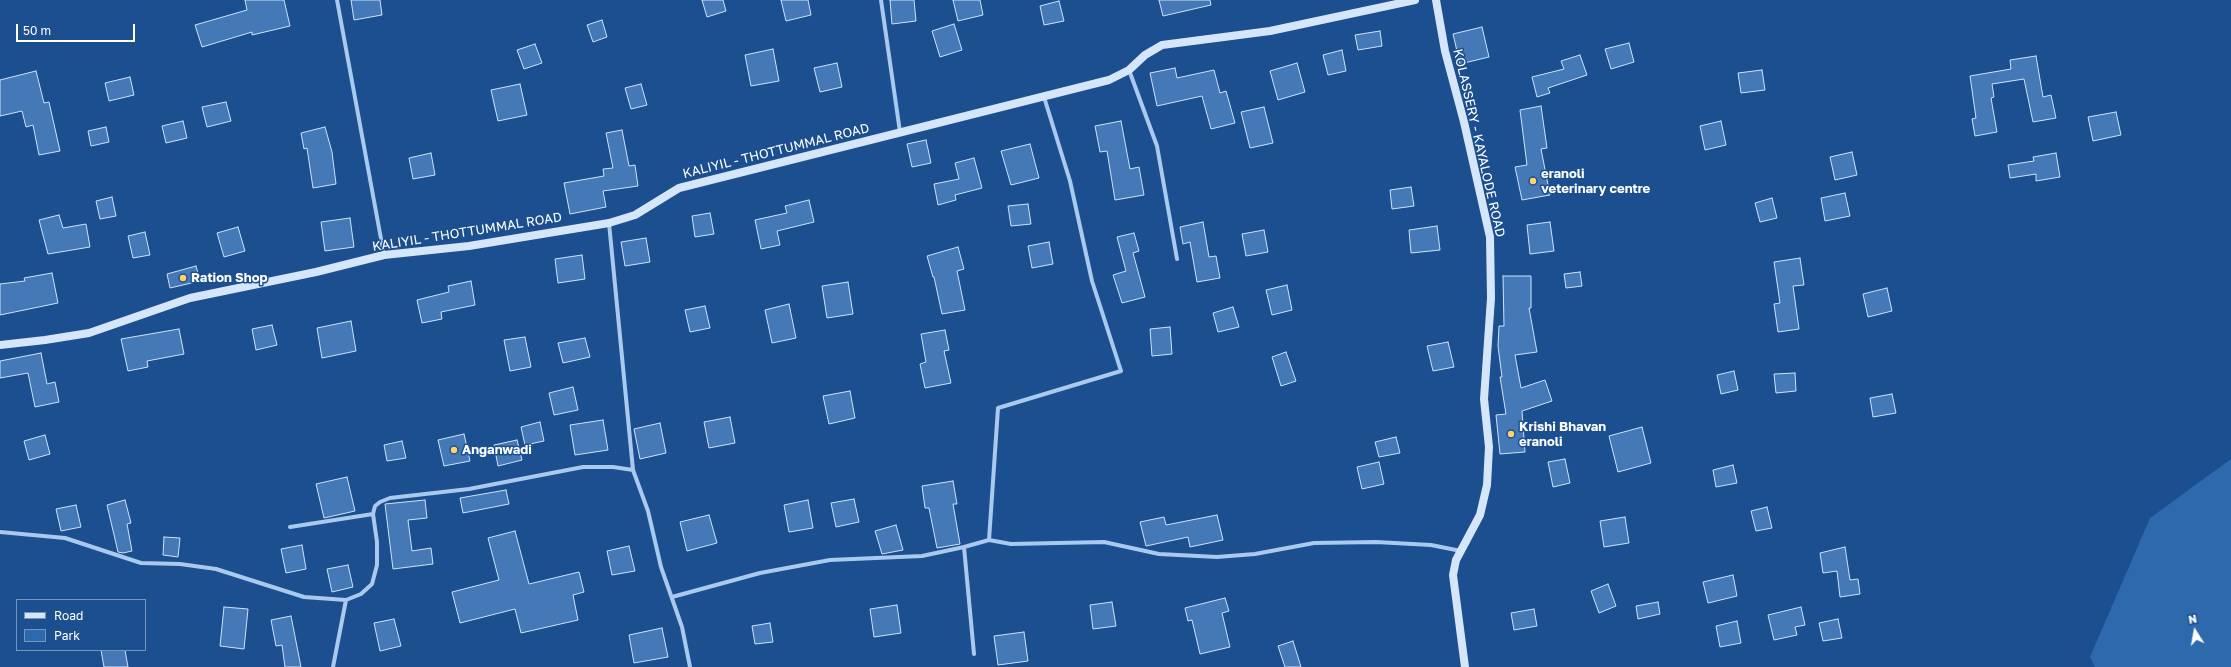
<!DOCTYPE html>
<html>
<head>
<meta charset="utf-8">
<style>
	body { margin:0 }
	#map { position:relative; width:2231px; height:667px; overflow:hidden; background:#1b4f8f; font-family:"Golos Text",sans-serif }
	canvas { display:block }
	.legend { position:absolute; left:16px; top:599px; width:130px; height:52px; box-sizing:border-box; background:#1b4f8f; border:1px solid #7695bc; margin:0; padding:5px 7px; list-style:none; font-size:12px; color:#fff }
	.legend li { display:flex; align-items:center; gap:8px; height:20px }
	.legend b { width:20px; border:1px solid #7695bc }
	.north { position:absolute; left:2175px; top:611px; width:40px; height:40px; -webkit-text-stroke:3px #1b4f8f; paint-order:stroke; rotate:349deg; font-size:11px; font-weight:700; line-height:16px; text-align:center; color:#fff }
	.north::after { content:''; display:block; margin:auto; width:14px; height:18px; background:#fff; clip-path:polygon(50% 0,100% 100%,50% 72%,0 100%) }
	.scale { position:absolute; left:16px; top:24px; width:119px; height:18px; box-sizing:border-box; border:2px solid #fff; border-top:0; padding-left:5px; font-size:12px; line-height:14px; white-space:nowrap; color:#fff; -webkit-text-stroke:3px #1b4f8f; paint-order:stroke }
</style>
</head>
<body>
<div id="map">
<canvas width="2231" height="667"></canvas>
<ul class="legend">
<li><b style="height:5px;background:#d6e6fa"></b>Road</li>
<li><b style="height:11px;background:#2e69ad"></b>Park</li>
</ul>
<div class="north">N</div>
<div class="scale">50 m</div>
</div>
<script>
const ctx = document.querySelector('canvas').getContext('2d');
ctx.lineJoin = 'round';
function paint(path, color) { ctx.fillStyle = color; ctx.fill(path, 'evenodd'); }
const toPath = rows => new Path2D(rows.map(r => 'M' + r).join(''));
function stroke(path, color, width, dash) { ctx.strokeStyle = color; ctx.lineWidth = width; ctx.lineCap = dash ? 'butt' : 'round'; ctx.setLineDash(dash || []); ctx.stroke(path); }
function drawText(font, color, halo, rows, align = 'center') {
  ctx.font = font + ' "Golos Text",sans-serif'; ctx.lineWidth = 3; ctx.setLineDash([]); ctx.textBaseline = 'middle'; ctx.strokeStyle = halo; ctx.fillStyle = color; for (const [text, x, y, turn = 0] of rows) {
    ctx.save(); ctx.translate(x, y); ctx.rotate((+turn || 0) * Math.PI / 180); ctx.textAlign = isNaN(turn) ? turn : align; if (halo) ctx.strokeText(text, 0, 0); ctx.fillText(text, 0, 0); ctx.restore();
  }
}
paint(toPath([
	[2231,459,2231,667,2095,667,2090,657,2150,518]
]), '#2e69ad');
const building = toPath([
	[245,0,284,0,290,26,252,35,252,32,202,47,195,25,247,10,245,0],
	[351,0,380,0,382,15,354,20,351,0],
	[702,0,723,0,726,11,707,17,702,0],
	[781,0,808,0,811,15,786,21,781,0],
	[890,0,914,0,916,21,892,24,890,0],
	[953,0,980,0,983,15,958,21,953,0],
	[1159,0,1210,0,1211,5,1163,16,1159,0],
	[1059,1,1064,21,1044,25,1040,6,1059,1],
	[602,20,607,37,593,42,587,25,602,20],
	[954,24,962,50,940,57,932,31,954,24],
	[1482,27,1489,57,1460,64,1453,34,1482,27],
	[1380,31,1382,46,1358,50,1355,35,1380,31],
	[1629,43,1634,62,1611,69,1605,49,1629,43],
	[535,44,542,63,524,69,517,50,535,44],
	[773,49,779,81,751,86,745,55,773,49],
	[1342,50,1346,71,1328,75,1323,55,1342,50],
	[1580,55,1587,75,1548,88,1550,93,1537,97,1532,77,1564,69,1561,61,1580,55],
	[2036,56,2043,97,2051,95,2056,118,2033,122,2024,79,1992,84,1994,97,1991,98,1997,132,1975,136,1972,119,1976,118,1970,76,2011,69,2010,60,2036,56],
	[837,63,842,87,820,92,814,68,837,63],
	[1297,63,1305,92,1278,100,1270,71,1297,63],
	[1175,68,1177,78,1214,70,1220,93,1226,91,1235,123,1211,129,1202,96,1157,106,1150,73,1175,68],
	[1762,70,1765,90,1741,93,1738,73,1762,70],
	[36,71,44,103,49,102,60,151,39,155,33,125,26,127,22,111,0,116,0,80,36,71],
	[130,77,134,95,109,101,105,83,130,77],
	[520,84,527,115,498,121,491,90,520,84],
	[641,84,647,105,631,109,625,88,641,84],
	[226,102,231,121,207,127,202,107,226,102],
	[1541,106,1547,148,1541,149,1550,195,1522,200,1515,167,1527,165,1520,110,1541,106],
	[1264,107,1273,143,1250,148,1241,112,1264,107],
	[2116,112,2121,135,2093,141,2088,117,2116,112],
	[183,121,187,138,166,143,162,126,183,121],
	[1121,121,1130,169,1139,167,1144,195,1115,200,1107,151,1100,152,1095,126,1121,121],
	[1721,121,1726,145,1705,150,1700,126,1721,121],
	[106,127,109,142,91,146,88,131,106,127],
	[325,127,332,152,336,184,313,188,307,148,304,149,301,133,325,127],
	[622,130,629,166,635,165,638,186,603,191,606,207,570,214,564,183,604,176,603,169,613,168,606,133,622,130],
	[926,140,931,163,912,167,907,144,926,140],
	[1030,144,1039,178,1011,185,1001,151,1030,144],
	[1852,152,1857,175,1835,180,1830,157,1852,152],
	[431,153,435,175,413,179,409,158,431,153],
	[2056,153,2060,177,2036,181,2036,174,2010,178,2008,165,2034,161,2033,157,2056,153],
	[974,158,982,188,955,195,956,200,938,205,934,184,959,179,955,163,974,158],
	[1411,187,1414,206,1392,209,1390,190,1411,187],
	[1845,193,1850,216,1825,221,1821,198,1845,193],
	[112,197,116,216,100,219,96,201,112,197],
	[1772,198,1777,218,1760,222,1755,203,1772,198],
	[809,200,814,222,777,231,780,245,761,249,755,220,787,213,785,206,809,200],
	[1028,204,1031,224,1011,226,1008,206,1028,204],
	[710,213,714,234,695,237,692,216,710,213],
	[59,215,63,228,86,224,90,247,48,254,39,220,59,215],
	[350,218,354,247,325,251,321,222,350,218],
	[1203,222,1209,257,1216,256,1220,278,1197,282,1190,242,1183,244,1180,227,1203,222],
	[1550,222,1554,251,1530,254,1527,225,1550,222],
	[1437,226,1440,250,1411,253,1409,230,1437,226],
	[238,227,245,251,224,257,217,233,238,227],
	[1264,230,1268,252,1246,256,1242,234,1264,230],
	[145,232,150,255,133,258,128,236,145,232],
	[1134,233,1139,251,1133,253,1145,297,1122,303,1113,275,1126,271,1117,237,1134,233],
	[646,238,650,262,625,266,621,242,646,238],
	[1049,242,1053,264,1032,268,1028,246,1049,242],
	[958,247,964,269,957,271,965,310,942,314,934,277,933,277,927,256,958,247],
	[582,255,585,279,558,283,555,259,582,255],
	[1800,258,1804,285,1793,286,1799,329,1778,332,1774,304,1780,303,1774,262,1800,258],
	[196,266,200,281,170,288,167,274,196,266],
	[1580,272,1582,286,1566,288,1564,274,1580,272],
	[52,273,58,303,0,315,0,284,25,281,24,278,52,273],
	[1503,276,1531,276,1531,308,1529,308,1537,352,1515,355,1521,388,1545,380,1552,401,1522,411,1525,452,1500,454,1496,415,1506,414,1500,377,1502,377,1498,346,1499,326,1504,326,1503,276],
	[471,281,475,305,441,312,442,319,422,323,417,300,449,292,448,286,471,281],
	[848,282,853,314,827,318,822,286,848,282],
	[1287,285,1292,310,1272,315,1266,290,1287,285],
	[1887,288,1892,311,1868,317,1863,294,1887,288],
	[789,304,796,338,772,343,765,310,789,304],
	[705,306,710,328,690,332,685,310,705,306],
	[1233,307,1239,327,1218,332,1213,313,1233,307],
	[351,321,356,351,322,358,317,328,351,321],
	[272,325,277,345,256,350,252,329,272,325],
	[1170,327,1172,354,1152,356,1150,329,1170,327],
	[179,329,184,354,147,361,148,367,128,371,121,339,179,329],
	[945,330,949,350,944,351,951,383,925,388,920,364,926,362,921,334,945,330],
	[525,337,531,367,510,371,504,340,525,337],
	[585,338,590,357,563,363,558,343,585,338],
	[1448,342,1454,367,1433,371,1427,346,1448,342],
	[1286,352,1296,381,1281,386,1272,357,1286,352],
	[41,353,47,384,55,382,59,402,35,407,28,373,0,378,0,361,41,353],
	[1734,371,1738,390,1721,394,1717,375,1734,371],
	[1795,373,1796,391,1776,393,1774,374,1795,373],
	[573,387,578,410,554,415,549,393,573,387],
	[850,391,855,418,829,424,823,396,850,391],
	[1892,394,1896,413,1873,417,1870,398,1892,394],
	[730,417,735,443,709,448,704,422,730,417],
	[603,420,608,450,575,455,570,425,603,420],
	[540,422,544,441,525,445,521,427,540,422],
	[660,423,666,453,640,459,634,429,660,423],
	[1642,427,1651,463,1618,472,1609,436,1642,427],
	[464,434,470,461,444,466,438,440,464,434],
	[45,435,50,454,29,460,24,441,45,435],
	[1396,437,1400,453,1379,457,1375,442,1396,437],
	[517,440,522,460,498,466,494,445,517,440],
	[402,441,406,458,387,461,384,445,402,441],
	[1565,459,1570,483,1553,487,1548,462,1565,459],
	[1379,462,1384,484,1362,489,1357,467,1379,462],
	[1733,465,1737,483,1716,487,1713,470,1733,465],
	[347,477,355,511,324,518,316,484,347,477],
	[953,481,957,504,953,504,960,544,937,548,929,508,925,508,922,486,953,481],
	[506,490,509,504,463,513,460,498,506,490],
	[854,499,859,522,836,527,831,503,854,499],
	[125,500,131,523,127,524,132,551,123,553,118,552,107,505,125,500],
	[425,500,427,518,408,520,412,551,431,548,433,564,393,569,385,504,425,500],
	[808,500,813,528,789,532,784,505,808,500],
	[76,505,81,527,61,531,56,509,76,505],
	[1767,507,1772,528,1756,531,1751,511,1767,507],
	[709,515,717,543,687,551,680,522,709,515],
	[1217,515,1223,540,1190,547,1188,537,1146,546,1140,522,1164,517,1166,525,1217,515],
	[1625,517,1629,543,1604,547,1600,521,1625,517],
	[896,525,903,550,882,554,875,531,896,525],
	[515,531,529,584,579,572,584,592,573,595,578,620,521,633,515,609,460,623,452,592,499,580,488,538,515,531],
	[164,537,180,538,178,557,163,555,164,537],
	[302,545,306,569,286,573,281,549,302,545],
	[629,546,635,571,612,575,607,551,629,546],
	[1845,547,1850,580,1858,579,1860,594,1840,597,1837,571,1823,573,1820,553,1845,547],
	[348,565,353,587,332,592,327,569,348,565],
	[1733,575,1737,596,1708,603,1703,582,1733,575],
	[1608,584,1616,606,1599,613,1591,591,1608,584],
	[1225,598,1229,611,1222,613,1230,647,1200,654,1192,620,1188,621,1185,608,1225,598],
	[1112,602,1116,626,1093,629,1090,605,1112,602],
	[1658,602,1660,614,1638,619,1636,606,1658,602],
	[897,605,901,633,874,637,870,609,897,605],
	[224,607,248,609,244,649,220,646,224,607],
	[1801,607,1805,625,1795,627,1797,635,1774,640,1768,615,1801,607],
	[1534,609,1537,626,1514,630,1511,613,1534,609],
	[291,616,301,667,285,667,282,645,276,646,271,620,291,616],
	[394,619,401,646,380,651,374,623,394,619],
	[1838,619,1842,638,1823,641,1819,623,1838,619],
	[1737,621,1741,643,1720,647,1716,626,1737,621],
	[770,623,773,642,755,644,752,626,770,623],
	[662,628,668,657,634,663,629,635,662,628],
	[1024,632,1028,661,998,665,994,636,1024,632],
	[1293,641,1301,667,1285,667,1278,646,1293,641],
	[101,650,125,650,128,667,104,667,101,650]
]);
paint(building, '#4478b7');
stroke(building, '#cfe3fa', 1);
stroke(toPath([
	[337,0,384,255],
	[881,0,900,132],
	[1129,70,1157,146,1177,259],
	[609,223,633,470,648,511,661,567,682,627,690,667],
	[290,527,373,514],
	[0,532,65,538,141,563,180,564,216,569,304,597,346,600,361,594,372,584,377,565,377,542,373,514,375,506,380,502,390,498,469,489,583,467,613,467,633,470],
	[989,540,1011,544,1104,542,1159,554,1217,557,1255,554,1314,543,1376,542,1431,545,1461,551],
	[672,597,760,573,830,560,922,556,964,547],
	[974,654,964,547,989,540,998,408,1121,371,1092,281,1070,181,1044,97],
	[333,667,346,600]
]), '#a9c9ee', 4);
stroke(toPath([
	[1436,0,1445,51,1464,122,1490,237,1491,298,1484,399,1489,447,1487,485,1480,515,1456,560,1453,575,1465,667],
	[0,345,45,340,89,333,190,298,316,272,384,255,469,246,609,223,635,215,679,188,1109,80,1129,70,1145,55,1162,45,1270,31,1415,0]
]), '#d6e6fa', 8);
for (const [x, y, r, color] of [
	[1533,181,4,"#ffd166"],
	[183,278,4,"#ffd166"],
	[1511,434,4,"#ffd166"],
	[454,450,4,"#ffd166"]
]) { const dot = new Path2D(); dot.arc(x, y, r, 0, 2 * Math.PI); ctx.fillStyle = color; ctx.fill(dot); stroke(dot, '#1b4f8f', 1.5); }
drawText('13px', '#fff', '#1b4f8f', [
	["KOLASSERY - KAYALODE ROAD",1479,143,77],
	["KALIYIL - THOTTUMMAL ROAD",776,151,-14],
	["KALIYIL - THOTTUMMAL ROAD",467,232,-9]
]);
drawText('bold 13px', '#fff', '#1b4f8f', [
	["eranoli",1541,174],
	["veterinary centre",1541,189],
	["Ration Shop",191,278],
	["Krishi Bhavan",1519,427],
	["eranoli",1519,442],
	["Anganwadi",462,450]
], 'left');
</script>
</body>
</html>
